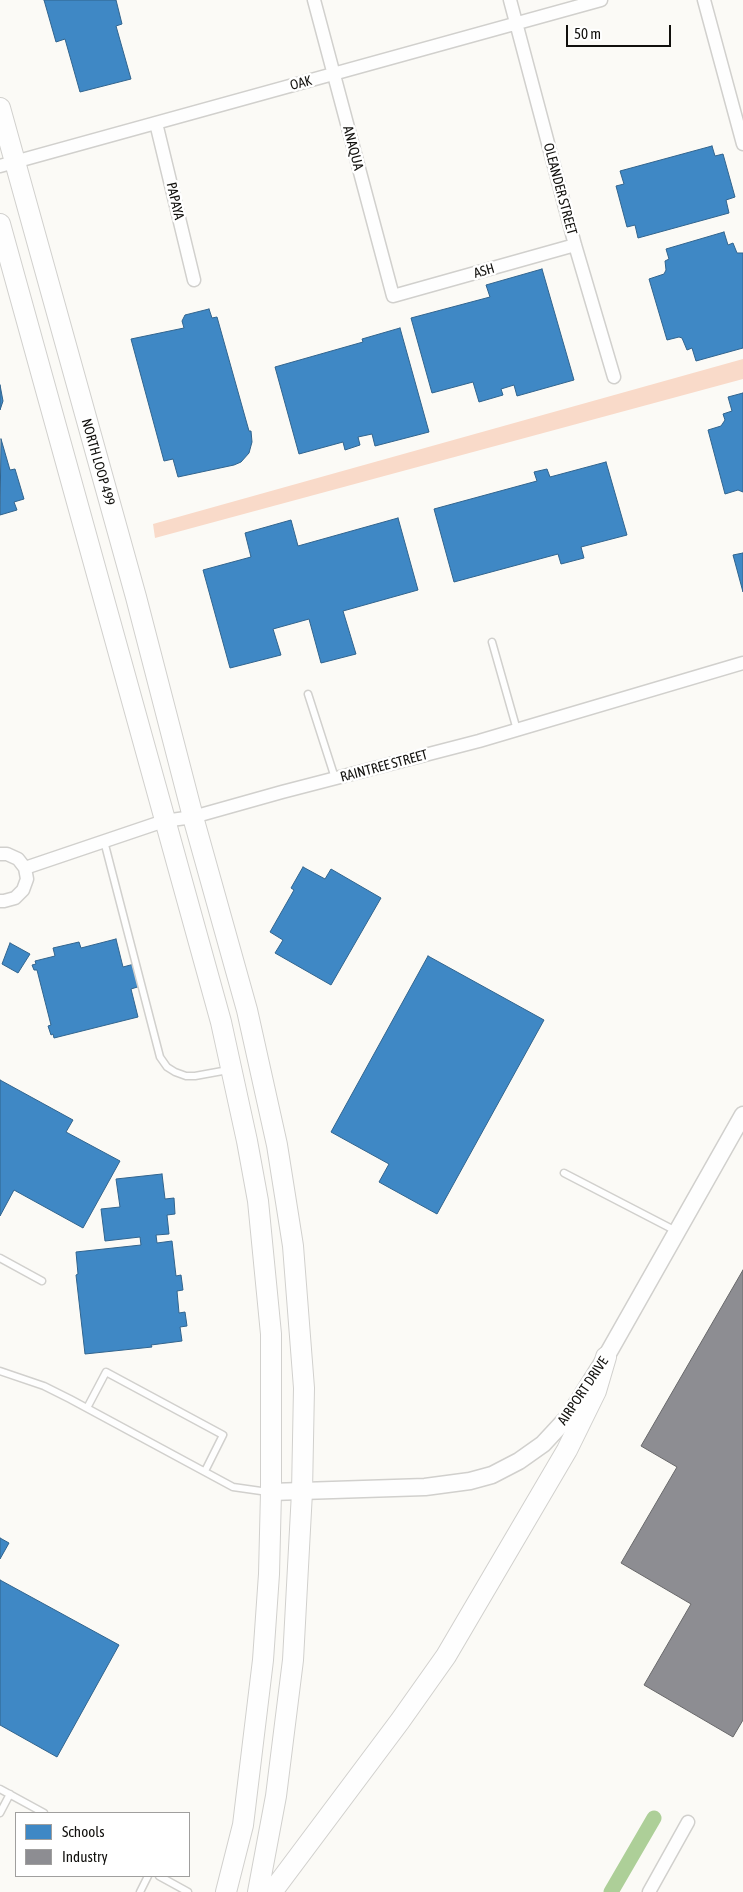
<!DOCTYPE html>
<html>
<head>
<meta charset="utf-8">
<style>
	body { margin:0 }
	#map { position:relative; width:743px; height:1892px; overflow:hidden; background:#fbfaf6; font-family:"Asap Condensed",sans-serif }
	canvas { display:block }
	.legend { position:absolute; left:15px; top:1812px; width:175px; height:65px; box-sizing:border-box; background:#fff; border:1px solid #a09f9e; margin:0; padding:6px 9px; list-style:none; font-size:15px; color:#11100d }
	.legend li { display:flex; align-items:center; gap:10px; height:25px }
	.legend b { width:25px; border:1px solid #a09f9e }
	.scale { position:absolute; left:566px; top:25px; width:105px; height:22px; box-sizing:border-box; border:2px solid #11100d; border-top:0; padding-left:6px; font-size:15px; line-height:18px; white-space:nowrap; color:#11100d; -webkit-text-stroke:4px #fff; paint-order:stroke }
</style>
</head>
<body>
<div id="map">
<canvas width="743" height="1892"></canvas>
<ul class="legend">
<li><b style="height:14px;background:#3f88c5"></b>Schools</li>
<li><b style="height:14px;background:#8d8d92"></b>Industry</li>
</ul>
<div class="scale">50 m</div>
</div>
<script>
const ctx = document.querySelector('canvas').getContext('2d');
ctx.lineJoin = 'round';
function paint(path, color) { ctx.fillStyle = color; ctx.fill(path, 'evenodd'); }
const toPath = rows => new Path2D(rows.map(r => 'M' + r).join(''));
function stroke(path, color, width, dash) { ctx.strokeStyle = color; ctx.lineWidth = width; ctx.lineCap = dash ? 'butt' : 'round'; ctx.setLineDash(dash || []); ctx.stroke(path); }
function drawText(font, color, halo, rows, align = 'center') {
  ctx.font = font + ' "Asap Condensed",sans-serif'; ctx.lineWidth = 5; ctx.setLineDash([]); ctx.textBaseline = 'middle'; ctx.strokeStyle = halo; ctx.fillStyle = color; for (const [text, x, y, turn = 0] of rows) {
    ctx.save(); ctx.translate(x, y); ctx.rotate((+turn || 0) * Math.PI / 180); ctx.textAlign = isNaN(turn) ? turn : align; if (halo) ctx.strokeText(text, 0, 0); ctx.fillText(text, 0, 0); ctx.restore();
  }
}
paint(toPath([
	[743,359,743,379,155,538,153,524]
]), '#f9dac9');
const schools = toPath([
	[44,0,116,0,122,24,116,26,131,79,80,92,65,39,56,42,44,0],
	[712,146,715,156,723,154,735,197,726,200,729,213,638,238,635,225,627,227,616,186,624,184,620,171,712,146],
	[724,232,728,245,733,243,737,253,743,253,743,348,696,361,692,348,687,350,682,338,679,337,667,340,649,279,664,274,666,270,665,261,669,259,666,249,724,232],
	[542,269,574,380,517,396,514,385,501,389,503,395,479,402,473,382,432,393,411,318,490,297,486,285,542,269],
	[209,309,212,318,217,317,249,431,251,431,252,442,249,453,241,462,234,465,178,477,173,459,164,461,131,339,184,328,182,321,185,315,209,309],
	[400,328,429,432,375,446,372,434,358,437,360,445,345,450,343,442,299,454,275,367,363,342,362,339,400,328],
	[0,385,3,401,0,410,0,385],
	[743,393,743,492,738,490,725,494,708,430,721,426,725,420,723,414,732,411,728,397,743,393],
	[1,439,10,470,15,469,24,499,14,502,17,510,0,515,1,439],
	[606,462,627,535,581,547,584,558,561,564,558,554,454,582,434,509,537,481,534,472,547,469,550,477,606,462],
	[398,518,418,590,343,611,356,654,321,663,309,619,273,629,281,655,230,668,203,570,251,557,245,533,291,520,298,546,398,518],
	[743,553,743,592,733,555,743,553],
	[303,867,325,879,331,869,381,898,331,985,275,953,283,940,270,932,294,890,291,888,303,867],
	[116,939,123,967,138,963,144,985,131,989,138,1017,54,1038,53,1034,51,1035,48,1026,51,1025,37,970,34,970,32,965,36,964,35,961,55,956,53,948,79,942,81,948,116,939],
	[10,943,30,954,18,973,2,964,10,943],
	[428,956,544,1020,437,1214,379,1182,389,1164,331,1132,428,956],
	[0,1080,73,1120,66,1132,120,1161,83,1228,14,1190,0,1216,0,1080],
	[162,1174,165,1199,174,1198,175,1214,167,1215,169,1234,156,1235,157,1243,172,1241,176,1276,181,1275,183,1290,177,1291,179,1313,185,1312,187,1326,180,1327,182,1341,151,1345,152,1347,85,1354,76,1275,78,1274,76,1252,141,1245,140,1237,105,1241,101,1209,120,1207,116,1179,162,1174],
	[0,1538,9,1543,0,1559,0,1538],
	[0,1580,119,1645,57,1757,0,1725,0,1580]
]);
paint(schools, '#3f88c5');
stroke(schools, '#31648e', 1);
const industry = toPath([
	[743,1270,743,1720,733,1737,644,1685,691,1604,621,1563,677,1467,641,1446,743,1270]
]);
paint(industry, '#8d8d92');
stroke(industry, '#68686a', 1);
stroke(toPath([
	[611,1892,654,1818]
]), '#adcf98', 15);
const service = toPath([
	[492,642,517,730],
	[308,694,335,778],
	[104,841,160,1057,167,1067,175,1072,186,1076,195,1076,228,1070],
	[564,1173,676,1231],
	[0,1258,42,1281],
	[0,1371,44,1386,70,1399,233,1487,268,1492],
	[87,1408,106,1372,223,1435,205,1471],
	[0,1789,44,1813],
	[0,1813,10,1794],
	[159,1876,188,1892],
	[140,1892,148,1876]
]);
const minor = toPath([
	[314,0,393,296,575,245],
	[510,0,575,245,614,377],
	[704,0,743,144],
	[156,123,194,280],
	[0,166,601,0],
	[0,854,7,854,18,859,25,868,27,879,23,890,15,898,4,901,0,901],
	[25,868,164,821,193,817,282,792,479,741,743,663],
	[649,1892,688,1822]
]);
const tertiary = toPath([
	[271,1492,425,1487,470,1481,492,1475,519,1461,543,1444,569,1416,606,1357,743,1115]
]);
const primary = toPath([
	[0,108,136,597,193,817,247,1010,277,1145,293,1246,304,1388,302,1492,293,1660,276,1796,258,1892],
	[0,224,221,1022,247,1141,258,1201,271,1334,271,1492,269,1574,263,1660,243,1825,226,1892],
	[272,1892,400,1721,446,1656,567,1450,596,1391,606,1357]
]);
stroke(service, '#d1d0cd', 9);
stroke(minor, '#d1d0cd', 15);
stroke(tertiary, '#d1d0cd', 19);
stroke(primary, '#d1d0cd', 22);
stroke(service, '#fefefe', 6);
stroke(minor, '#fefefe', 12);
stroke(tertiary, '#fefefe', 16);
stroke(primary, '#fefefe', 20);
drawText('14px', '#11100d', '#fff', [
	["OAK",301,83,-15],
	["ANAQUA",353,148,75],
	["OLEANDER STREET",560,189,75],
	["PAPAYA",175,201,77],
	["ASH",484,271,-16],
	["NORTH LOOP 499",98,462,74],
	["RAINTREE STREET",384,766,-15],
	["AIRPORT DRIVE",583,1391,-56]
]);
</script>
</body>
</html>
